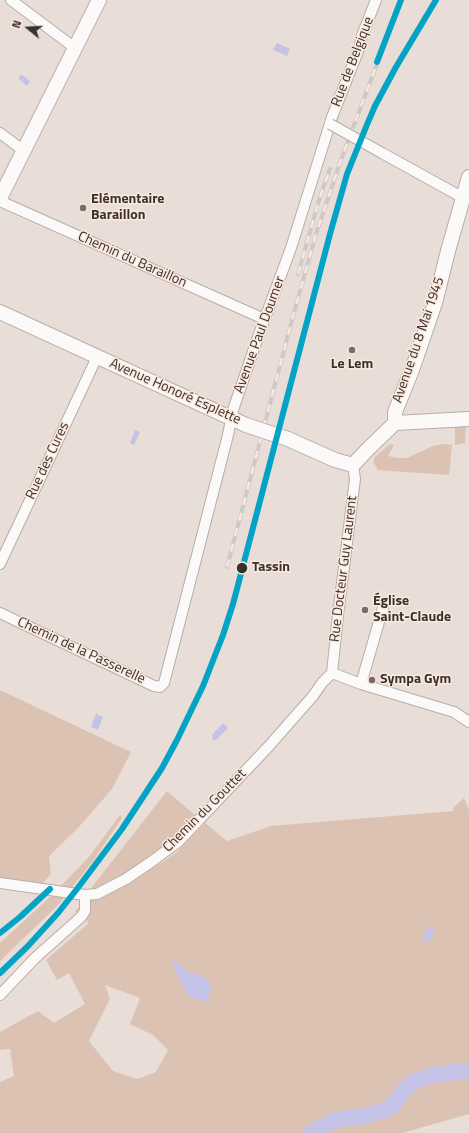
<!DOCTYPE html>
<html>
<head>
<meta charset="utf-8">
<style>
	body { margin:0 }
	#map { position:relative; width:469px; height:1133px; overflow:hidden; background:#e8ddd7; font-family:"Titillium Web",sans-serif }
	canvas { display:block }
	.north { position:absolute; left:8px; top:8px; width:40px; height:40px; -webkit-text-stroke:3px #fce8dd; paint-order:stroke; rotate:288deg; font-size:11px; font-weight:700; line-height:16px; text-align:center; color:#38312c }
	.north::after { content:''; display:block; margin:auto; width:14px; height:18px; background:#38312c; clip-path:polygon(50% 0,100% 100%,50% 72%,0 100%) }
</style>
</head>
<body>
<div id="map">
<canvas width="469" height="1133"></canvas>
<div class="north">N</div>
</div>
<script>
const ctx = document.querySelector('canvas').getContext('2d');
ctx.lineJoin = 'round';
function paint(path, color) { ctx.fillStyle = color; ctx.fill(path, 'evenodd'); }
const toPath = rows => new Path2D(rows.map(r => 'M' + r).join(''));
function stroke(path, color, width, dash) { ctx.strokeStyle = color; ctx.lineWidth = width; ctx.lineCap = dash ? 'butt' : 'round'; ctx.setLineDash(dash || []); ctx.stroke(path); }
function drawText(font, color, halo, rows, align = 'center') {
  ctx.font = font + ' "Titillium Web",sans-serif'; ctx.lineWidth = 3; ctx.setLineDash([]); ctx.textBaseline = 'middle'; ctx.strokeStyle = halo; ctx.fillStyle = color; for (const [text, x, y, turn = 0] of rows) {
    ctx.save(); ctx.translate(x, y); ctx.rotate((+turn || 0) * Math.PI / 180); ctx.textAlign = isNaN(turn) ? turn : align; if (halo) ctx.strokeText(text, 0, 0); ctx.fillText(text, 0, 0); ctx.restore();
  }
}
paint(toPath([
	[455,426,466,426,465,443,455,445],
	[390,444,394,445,388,456,397,458,407,458,433,446,444,444,452,445,449,475,377,470,377,468,373,462,375,457],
	[0,690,131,752,112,789,78,828,49,856,51,874,41,885,0,879],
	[167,791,196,816,176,837,126,873,89,891],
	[464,798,469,810,469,1114,402,1133,0,1133,0,1082,14,1076,10,1049,0,1050,0,1032,38,1011,54,1023,85,1004,69,973,57,980,46,960,89,923,75,911,88,899,98,899,161,863,177,852,205,823,227,841,271,826,453,811,454,807],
	[105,985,140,998,130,1024,153,1035,168,1050,156,1072,138,1079,113,1071,89,1041,110,999],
	[120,815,122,818,93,861,59,904,0,961,0,943,53,894,89,857]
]), '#dcc2b3');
paint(toPath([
	[277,43,290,49,287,56,273,50],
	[20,75,22,75,30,81,27,86,19,79],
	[135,430,140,432,134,445,130,443],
	[96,714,103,717,98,730,91,727],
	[223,723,228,728,216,740,213,740,212,735],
	[429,926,433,927,433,936,431,940,425,942,423,940,423,935],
	[174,960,188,972,202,976,210,982,211,989,208,996,210,1000,208,1003,204,1002,202,999,195,999,189,997,178,976,173,964]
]), '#c4c2e7');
stroke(toPath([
	[311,1133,335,1120,364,1116,383,1111,393,1105,404,1090,415,1081,436,1074,469,1071]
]), '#c4c2e7', 16);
const street = toPath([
	[11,0,75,48],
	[0,133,24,151],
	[382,153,458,195,463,196],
	[0,201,264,319],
	[0,564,97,357],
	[0,613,154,686,160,687,164,683,228,435,233,410,258,337,291,248,332,117,357,54,360,45,361,38,376,0],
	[332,673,338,615,355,479,353,465],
	[332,673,361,684,454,712,469,722],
	[361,684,383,608],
	[0,883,85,895,97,894,126,879,151,862,178,842,269,746,313,696,322,683,332,673],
	[0,995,35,958,81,917,85,911,85,895]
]);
const secondary = toPath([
	[0,198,99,0],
	[0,312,246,425],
	[395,423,469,419],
	[288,439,335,460,353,465,367,450,395,423,395,412,412,370,435,303,448,251,469,177]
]);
stroke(street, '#b6aeaa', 12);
stroke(secondary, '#b6aeaa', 16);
stroke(street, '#fcfaf9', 10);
stroke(secondary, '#fcfaf9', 14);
const rail = toPath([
	[298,274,320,197,330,169],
	[227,567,292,320,316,234,342,157,401,0]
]);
stroke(rail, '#cdc9c8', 4);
stroke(rail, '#fce8dd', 2.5, [8]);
const streetBridge = toPath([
	[330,124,382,153]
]);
const secondaryBridge = toPath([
	[246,425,288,439]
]);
stroke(streetBridge, '#b6aeaa', 12, []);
stroke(secondaryBridge, '#b6aeaa', 16, []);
stroke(streetBridge, '#fcfaf9', 10);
stroke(secondaryBridge, '#fcfaf9', 14);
stroke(toPath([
	[377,62,401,0],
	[0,933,20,917,50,889],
	[0,973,28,946,58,913,77,889,122,829,162,768,177,740,203,686,223,635,233,604,330,234,347,174,366,127,375,106,396,67,436,0]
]), '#03a3c6', 6);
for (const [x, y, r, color] of [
	[83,208,4,"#766d68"],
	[352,350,4,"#766d68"],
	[242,568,6,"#38312c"],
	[365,610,4,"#766d68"],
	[372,680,4,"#766d68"]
]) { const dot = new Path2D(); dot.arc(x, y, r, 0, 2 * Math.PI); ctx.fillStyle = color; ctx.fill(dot); stroke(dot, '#fce8dd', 1.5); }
drawText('14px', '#38312c', '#fce8dd', [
	["Rue de Belgique",353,62,-69],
	["Chemin du Baraillon",132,260,24],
	["Avenue Paul Doumer",260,335,-70],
	["Avenue du 8 Mai 1945",419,340,-71],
	["Avenue Honoré Esplette",175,392,24],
	["Rue des Cures",48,461,-65],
	["Rue Docteur Guy Laurent",344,569,-83],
	["Chemin de la Passerelle",81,651,25],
	["Chemin du Gouttet",205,811,-45]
]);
drawText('bold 14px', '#38312c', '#fce8dd', [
	["Elémentaire",91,200],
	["Baraillon",91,216],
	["Le Lem",352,365,"center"],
	["Église",373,602],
	["Saint-Claude",373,618],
	["Sympa Gym",380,680]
], 'left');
drawText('bold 14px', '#38312c', '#fce8dd', [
	["Tassin",252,568]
], 'left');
</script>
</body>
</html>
